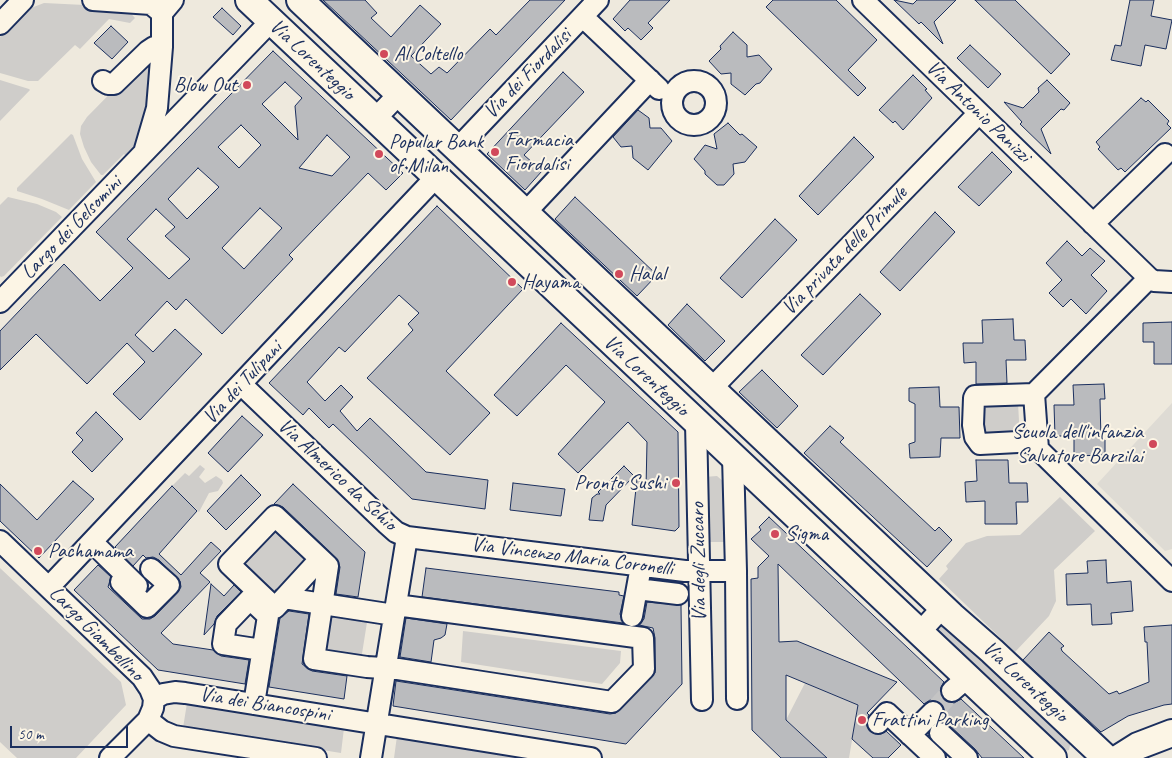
<!DOCTYPE html>
<html>
<head>
<meta charset="utf-8">
<style>
	body { margin:0 }
	#map { position:relative; width:1172px; height:758px; overflow:hidden; background:#eee9dd; font-family:Caveat,sans-serif }
	canvas { display:block }
	.scale { position:absolute; left:10px; top:726px; width:118px; height:22px; box-sizing:border-box; border:2px solid #1b2f5e; border-top:0; padding-left:6px; font-size:15px; line-height:18px; white-space:nowrap; color:#1b2f5e; -webkit-text-stroke:4px #fcf5e5; paint-order:stroke }
</style>
</head>
<body>
<div id="map">
<canvas width="1172" height="758"></canvas>
<div class="scale">50 m</div>
</div>
<script>
const ctx = document.querySelector('canvas').getContext('2d');
ctx.lineJoin = 'round';
function paint(path, color) { ctx.fillStyle = color; ctx.fill(path, 'evenodd'); }
const toPath = rows => new Path2D(rows.map(r => 'M' + r).join(''));
function stroke(path, color, width, dash) { ctx.strokeStyle = color; ctx.lineWidth = width; ctx.lineCap = dash ? 'butt' : 'round'; ctx.setLineDash(dash || []); ctx.stroke(path); }
function drawText(font, color, halo, rows, align = 'center') {
  ctx.font = font + ' Caveat,sans-serif'; ctx.lineWidth = 4; ctx.setLineDash([]); ctx.textBaseline = 'middle'; ctx.strokeStyle = halo; ctx.fillStyle = color; for (const [text, x, y, turn = 0] of rows) {
    ctx.save(); ctx.translate(x, y); ctx.rotate((+turn || 0) * Math.PI / 180); ctx.textAlign = isNaN(turn) ? turn : align; if (halo) ctx.strokeText(text, 0, 0); ctx.fillText(text, 0, 0); ctx.restore();
  }
}
paint(toPath([
	[1172,403,1172,549,1165,551,1097,484]
]), '#dedbd4');
paint(toPath([
	[44,3,125,7,135,18,130,23,109,19,80,49,75,45,38,81,28,81,0,73,0,37,26,10],
	[145,58,151,60,148,120,139,143,126,156,124,154,103,175,101,175,91,162,84,147,80,134,81,126,87,117],
	[0,80,29,89,30,90,0,121],
	[71,134,73,135,82,159,96,182,69,210,42,199,17,191,17,188],
	[8,197,37,204,56,212,62,217,4,276,1,277,0,276,0,205],
	[980,403,1018,403,1020,439,982,440],
	[200,465,205,469,199,477,205,483,216,476,222,480,223,483,218,491,209,493,199,512,172,486,185,473,189,476],
	[717,476,725,483,725,542,705,542,704,477],
	[1060,497,1095,531,1054,570,1056,601,1049,616,1015,652,939,579,948,569,946,566,966,543,987,536,1020,535],
	[271,525,307,558,306,563,273,596,239,570,239,557],
	[0,568,121,682,126,705,76,758,17,758,0,742],
	[328,612,368,616,361,660,318,652],
	[941,613,1072,736,1069,750,1055,754,924,630],
	[463,631,621,651,620,663,602,684,461,662],
	[805,683,858,705,849,758,827,758,786,720],
	[187,703,344,728,341,753,183,728],
	[397,736,536,758,394,758]
]), '#cfcdca');
const building = toPath([
	[323,0,365,0,377,13,371,18,391,37,420,5,441,24,411,56,431,74,439,67,447,73,490,29,496,35,530,0,565,0,451,120,323,0],
	[630,0,670,0,648,23,653,28,641,40,628,28,625,31,613,19,630,0],
	[773,0,836,0,877,40,848,70,866,88,858,96,766,7,773,0],
	[894,0,913,4,917,0,956,0,934,22,943,44,921,22,919,24,894,0],
	[975,0,1015,0,1070,54,1051,74,975,0],
	[1130,0,1154,0,1151,16,1172,20,1166,49,1145,45,1141,66,1111,60,1115,45,1121,46,1130,0],
	[222,8,241,26,233,35,213,17,222,8],
	[111,26,128,42,112,59,94,43,111,26],
	[733,32,747,45,747,57,759,55,772,69,760,83,756,84,745,95,731,84,731,73,721,74,709,61,721,49,720,46,733,32],
	[970,45,1001,74,988,88,957,58,970,45],
	[273,51,403,173,386,190,368,173,289,255,293,259,222,334,186,299,176,310,167,301,135,335,153,352,175,329,202,354,140,420,113,394,145,362,127,343,87,384,36,334,0,370,0,331,64,264,100,301,133,268,96,232,273,51],
	[285,82,302,98,295,106,298,140,262,104,285,82],
	[241,125,261,145,239,168,218,147,241,125],
	[327,135,350,157,332,176,299,168,327,135],
	[198,168,219,187,187,219,168,199,198,168],
	[260,208,282,228,244,269,222,248,260,208],
	[156,209,175,227,165,236,190,259,169,279,127,239,156,209],
	[563,72,584,92,524,155,542,171,525,190,487,154,563,72],
	[913,75,927,89,925,90,932,98,903,130,895,121,893,123,879,110,913,75],
	[1047,80,1070,103,1064,110,1061,109,1041,129,1051,154,1020,124,1022,122,1004,102,1023,108,1039,92,1038,88,1047,80],
	[1141,98,1146,102,1148,100,1169,121,1167,124,1171,128,1125,172,1121,168,1118,170,1098,149,1100,147,1096,142,1141,98],
	[638,110,649,118,650,128,661,128,672,141,648,170,633,158,632,146,621,147,613,137,638,110],
	[728,123,740,135,742,134,757,147,745,162,733,164,734,174,724,185,717,185,705,174,705,171,694,159,705,145,717,149,714,134,728,123],
	[854,137,874,157,818,215,799,196,854,137],
	[992,152,1012,172,979,206,958,187,992,152],
	[575,197,657,275,637,296,555,219,575,197],
	[437,206,523,289,446,371,490,413,450,455,367,378,413,330,408,324,419,313,399,295,345,352,339,347,307,382,325,401,341,385,353,397,340,411,357,431,370,418,426,472,488,480,485,509,412,499,333,424,329,428,309,408,303,415,269,383,437,206],
	[935,212,955,232,900,291,880,272,935,212],
	[775,219,797,240,742,298,720,278,775,219],
	[1067,241,1082,256,1090,248,1105,261,1091,275,1107,291,1086,314,1071,299,1063,307,1049,293,1062,280,1046,263,1067,241],
	[860,294,881,314,823,375,801,355,860,294],
	[687,304,725,341,705,361,668,325,687,304],
	[1013,319,1014,340,1025,340,1026,360,1006,360,1007,383,976,384,976,362,964,363,963,343,983,343,982,320,1013,319],
	[1172,322,1172,364,1154,364,1154,342,1143,342,1143,323,1172,322],
	[561,323,678,432,679,527,675,531,632,525,637,479,646,488,647,442,628,422,578,473,558,454,605,402,566,365,517,416,494,395,561,323],
	[762,370,798,406,777,428,739,392,762,370],
	[1104,384,1105,399,1100,399,1101,440,1105,440,1105,455,1074,456,1074,436,1055,436,1054,405,1074,405,1073,385,1104,384],
	[939,387,940,407,959,407,960,438,941,438,940,457,910,458,909,444,915,442,915,404,909,401,909,388,939,387],
	[96,412,123,439,92,472,72,452,83,440,76,433,96,412],
	[242,416,263,435,228,472,208,453,242,416],
	[830,426,844,438,840,442,935,531,939,527,952,540,927,567,804,453,830,426],
	[976,460,1008,460,1009,483,1027,483,1028,502,1016,502,1017,524,985,524,985,501,966,502,965,482,977,481,976,460],
	[624,466,634,476,606,505,603,521,589,520,592,498,597,494,600,494,598,492,624,466],
	[241,475,261,495,226,530,207,511,241,475],
	[73,481,94,499,39,558,0,521,0,484,37,520,73,481],
	[513,483,565,489,561,516,510,510,513,483],
	[293,484,365,552,358,597,336,594,340,567,336,558,283,507,274,504,293,484],
	[172,486,197,511,159,554,181,575,211,542,221,551,200,573,210,582,161,633,173,644,213,650,221,656,249,660,245,684,158,670,74,590,98,565,111,577,108,587,142,619,150,619,155,616,177,593,181,587,180,581,159,560,153,557,146,558,143,555,133,566,115,547,172,486],
	[769,517,944,682,941,687,940,693,943,699,949,702,954,703,961,699,1024,758,982,758,975,749,948,724,941,720,944,716,945,709,941,703,937,701,930,700,924,704,778,564,779,642,797,641,897,682,867,713,869,715,867,720,867,726,870,731,875,734,881,734,886,731,901,745,888,758,873,758,852,739,858,705,786,675,786,720,827,758,781,758,752,730,751,579,758,578,758,567,769,556,751,539,761,530,759,527,769,517],
	[1106,560,1107,583,1131,581,1133,611,1111,613,1112,624,1092,625,1091,604,1067,605,1066,574,1088,573,1087,561,1106,560],
	[426,568,619,592,619,595,624,596,620,614,623,623,422,597,426,568],
	[211,584,224,596,234,585,241,592,217,616,214,624,204,635,211,584],
	[647,602,681,605,682,684,626,744,393,706,396,681,610,714,616,713,655,673,655,638,653,628,639,625,644,619,647,602],
	[289,611,309,614,302,664,312,671,347,676,344,699,269,687,280,618,289,611],
	[406,618,447,624,445,635,441,638,434,640,431,662,400,657,406,618],
	[1172,625,1172,704,1164,705,1128,716,1101,732,1023,660,1049,632,1064,646,1061,648,1062,651,1109,694,1117,691,1119,694,1149,682,1147,642,1145,642,1144,627,1172,625]
]);
paint(building, '#babbbe');
stroke(building, '#1b2f5e', 1);
stroke(toPath([
	[933,712,952,691]
]), '#c4c4c4', 20, [20, 10]);
const minor = toPath([
	[93,0,151,4,162,13],
	[863,0,1149,278,1154,281,1172,282],
	[583,17,659,89],
	[0,24,23,0],
	'672 103a22 22 0 1 1 44 0a22 22 0 1 1-44 0Z',
	[103,81,108,84,114,84,148,51,154,47,162,47],
	[375,119,399,94],
	[145,149,157,108,162,47,162,13,173,0],
	[457,149,598,0],
	[525,213,650,80],
	[1093,224,1165,154],
	[0,302,271,21],
	[242,385,387,524,396,532,407,537,685,571,736,571],
	[711,389,979,113],
	[1034,394,1038,449,1172,581],
	[696,423,702,700],
	[1037,441,980,444,975,437,973,425,974,398,975,396,1034,394,1149,278],
	[733,456,736,571,737,699],
	[0,541,142,677,150,689,154,699,153,708,148,720,110,758],
	[92,542,137,586],
	[320,559,275,608,229,564,275,516,328,566,314,659,367,667,398,669,612,702,644,669,643,638,396,605],
	[121,582,147,607,169,585,151,569],
	[49,587,436,177],
	[637,589,678,594],
	[284,598,394,615],
	[632,616,641,566],
	[920,632,943,607],
	[952,691,968,677],
	[154,699,163,694,175,692,185,693,591,758],
	[254,704,268,616,250,599,226,624,223,644,262,650],
	[148,720,162,731,174,736,316,758],
	[878,723,887,713,935,758],
	[940,733,967,758],
	[910,735,933,712],
	[371,758,407,537]
]);
const major = toPath([
	[249,0,1053,758],
	[300,0,952,616,992,651,1106,758],
	[1119,758,1138,746,1172,733]
]);
stroke(minor, '#1b2f5e', 24);
stroke(major, '#1b2f5e', 30);
stroke(minor, '#fcf5e5', 20);
stroke(major, '#fcf5e5', 26);
for (const [x, y, r, color] of [
	[384,54,5,"#d1495b"],
	[247,85,5,"#d1495b"],
	[495,152,5,"#d1495b"],
	[379,154,5,"#d1495b"],
	[619,274,5,"#d1495b"],
	[512,282,5,"#d1495b"],
	[1153,444,5,"#d1495b"],
	[676,483,5,"#d1495b"],
	[775,534,5,"#d1495b"],
	[38,551,5,"#d1495b"],
	[862,720,5,"#d1495b"]
]) { const dot = new Path2D(); dot.arc(x, y, r, 0, 2 * Math.PI); ctx.fillStyle = color; ctx.fill(dot); stroke(dot, '#fcf5e5', 2); }
drawText('21px', '#1b2f5e', '#fcf5e5', [
	["Al Coltello",394,54],
	["Blow Out",237,85,"right"],
	["Farmacia",505,140],
	["Fiordalisi",505,164],
	["Popular Bank",389,142],
	["of Milan",389,166],
	["Halal",629,274],
	["Hayama",522,282],
	["Scuola dell'infanzia",1143,432,"right"],
	["Salvatore Barzilai",1143,456,"right"],
	["Pronto Sushi",666,483,"right"],
	["Sigma",785,534],
	["Pachamama",48,551],
	["Frattini Parking",872,720]
], 'left');
drawText('21px', '#1b2f5e', '#fcf5e5', [
	["Via Lorenteggio",312,60,43],
	["Via dei Fiordalisi",528,74,-46],
	["Via Antonio Panizzi",978,112,44],
	["Largo dei Gelsomini",72,228,-46],
	["Via privata delle Primule",845,251,-46],
	["Via Lorenteggio",646,376,43],
	["Via dei Tulipani",243,383,-47],
	["Via Almerico da Schio",337,475,43],
	["Via Vincenzo Maria Coronelli",572,557,7],
	["Via degli Zuccaro",699,562,-91],
	["Largo Giambellino",96,634,45],
	["Via Lorenteggio",1025,682,43],
	["Via dei Biancospini",265,705,9]
]);
</script>
</body>
</html>
